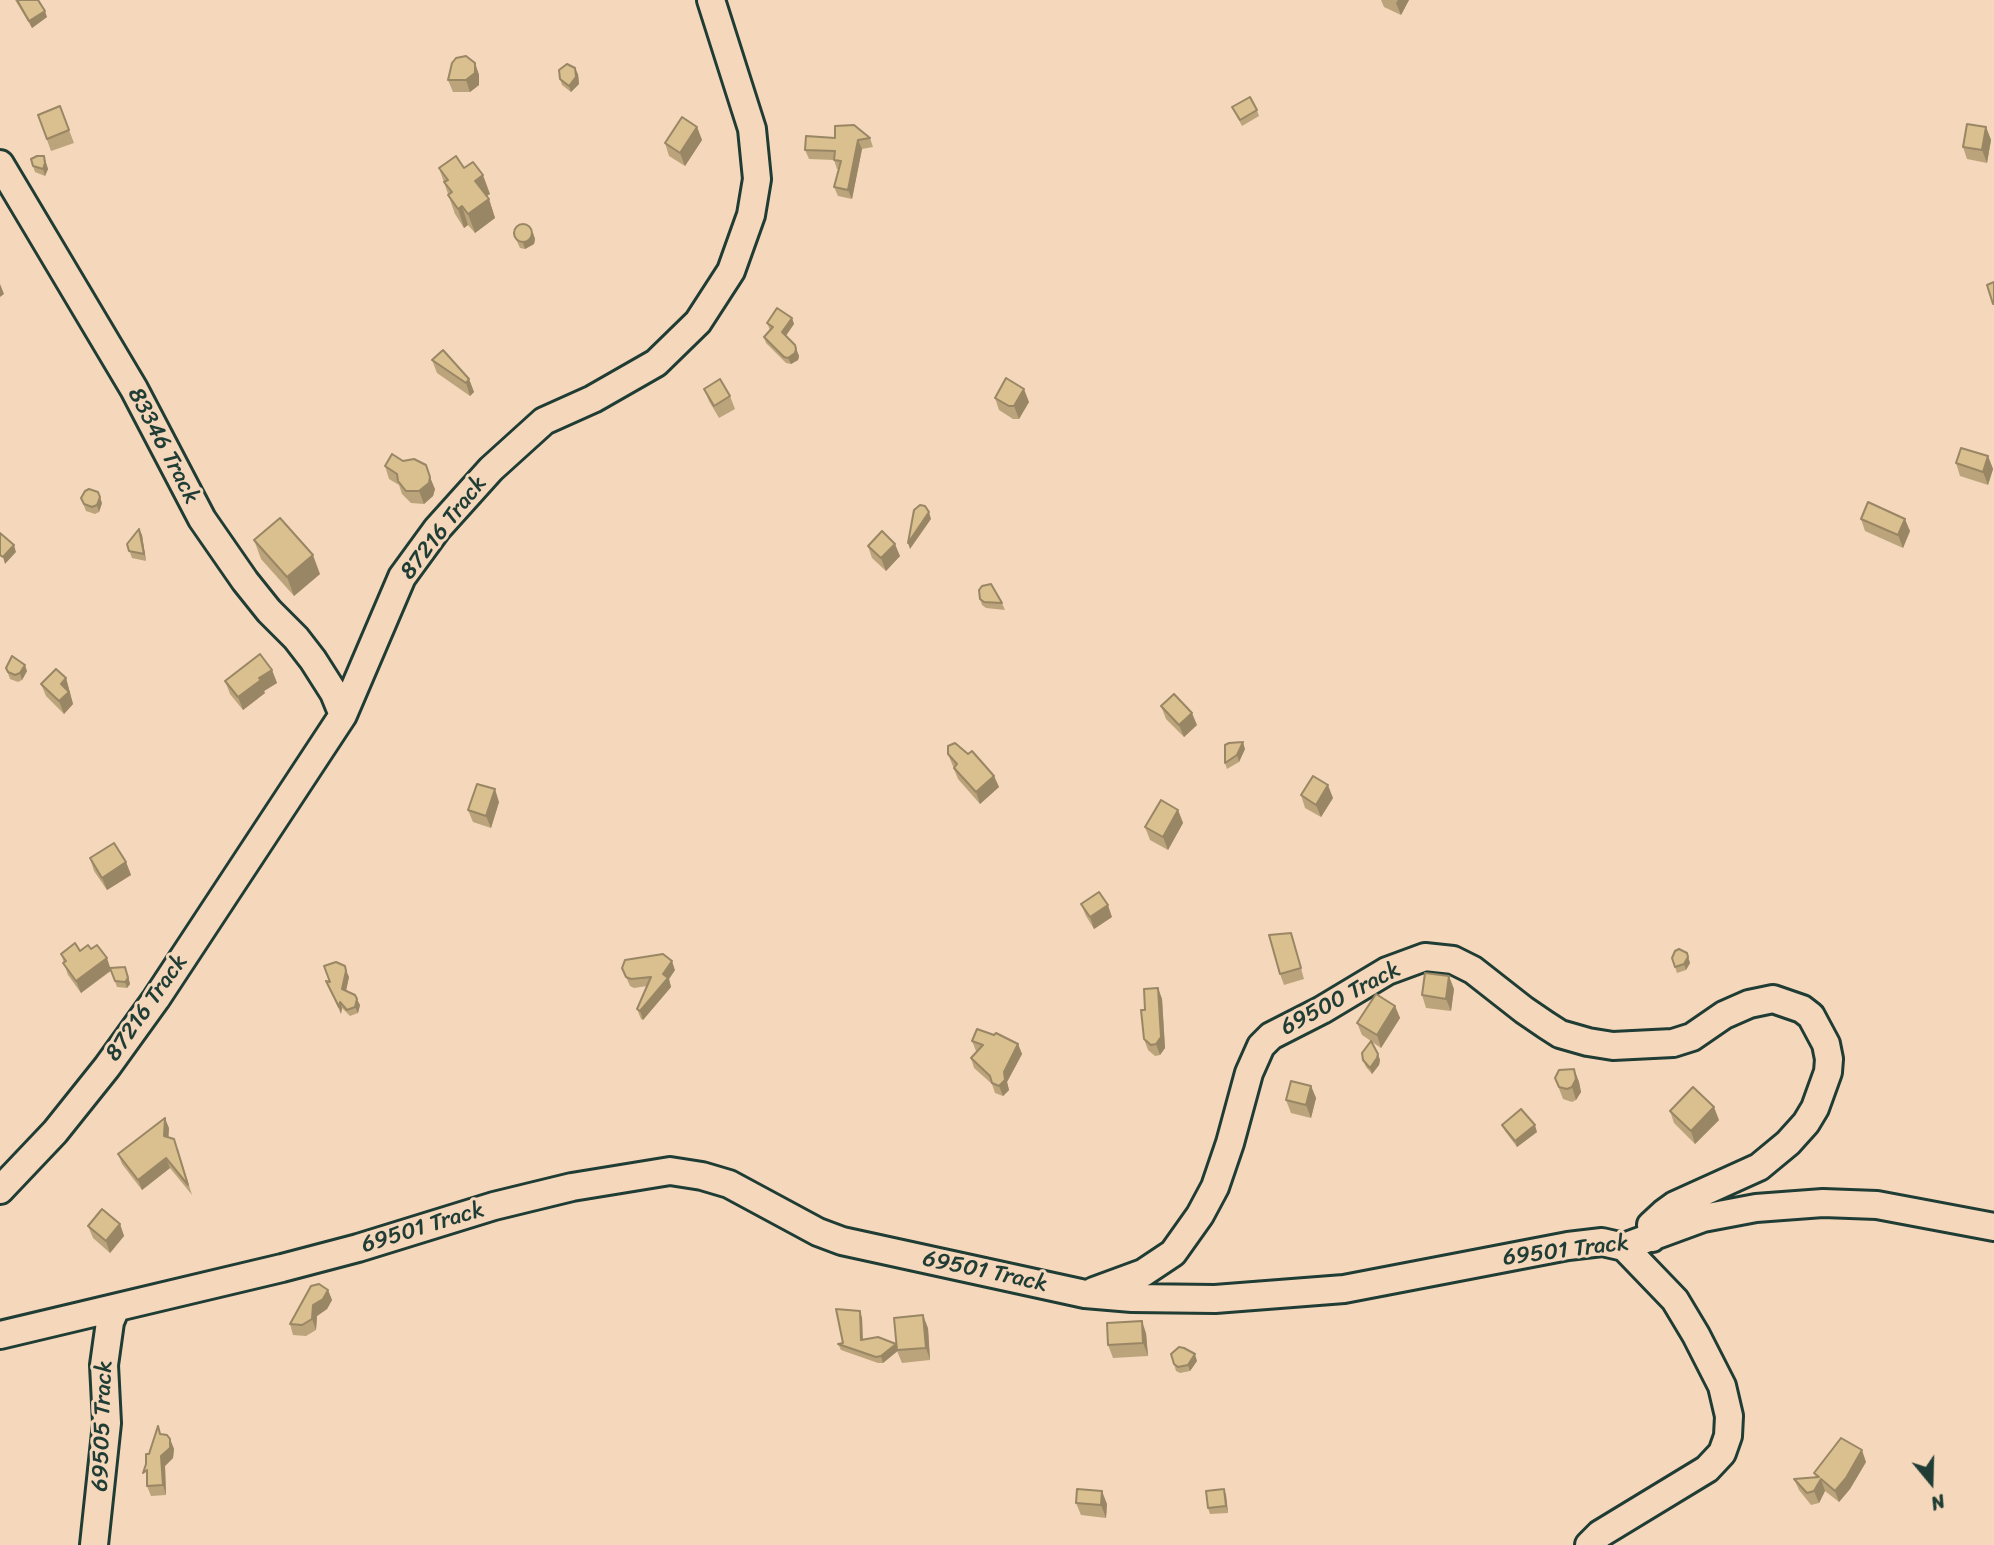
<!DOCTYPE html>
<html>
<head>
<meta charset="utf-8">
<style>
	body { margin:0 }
	#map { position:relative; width:1994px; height:1545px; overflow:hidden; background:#f5d7bb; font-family:Sriracha,sans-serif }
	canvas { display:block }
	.north { position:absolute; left:1896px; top:1447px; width:70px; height:70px; -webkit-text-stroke:5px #f5d7bb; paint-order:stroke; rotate:161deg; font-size:19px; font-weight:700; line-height:28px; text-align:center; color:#1f3d34 }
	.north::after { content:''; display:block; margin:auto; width:24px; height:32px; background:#1f3d34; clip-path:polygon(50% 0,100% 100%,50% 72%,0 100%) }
</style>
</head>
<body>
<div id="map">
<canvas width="1994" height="1545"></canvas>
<div class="north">N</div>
</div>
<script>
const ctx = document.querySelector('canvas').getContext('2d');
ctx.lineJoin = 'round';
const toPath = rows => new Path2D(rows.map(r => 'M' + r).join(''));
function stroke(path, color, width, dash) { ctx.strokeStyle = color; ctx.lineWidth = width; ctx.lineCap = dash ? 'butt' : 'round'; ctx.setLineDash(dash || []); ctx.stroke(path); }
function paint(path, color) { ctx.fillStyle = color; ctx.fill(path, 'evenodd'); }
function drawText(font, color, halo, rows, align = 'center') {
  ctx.font = font + ' Sriracha,sans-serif'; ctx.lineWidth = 6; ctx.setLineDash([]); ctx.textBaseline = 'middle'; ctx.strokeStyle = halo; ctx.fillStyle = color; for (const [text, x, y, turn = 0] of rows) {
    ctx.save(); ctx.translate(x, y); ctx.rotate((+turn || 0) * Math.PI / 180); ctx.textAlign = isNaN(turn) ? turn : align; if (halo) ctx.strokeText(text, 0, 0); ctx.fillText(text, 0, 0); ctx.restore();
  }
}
const minor = toPath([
	[0,164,134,389,202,519,245,581,269,611,296,638,313,660,334,693,343,715],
	[0,1190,55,1132,107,1067,156,999,343,715,402,577,437,529,491,469,544,421,593,399,656,363,698,322,731,271,751,215,757,179,752,129,711,0],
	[1094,1291,1143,1273,1173,1253,1200,1215,1215,1187,1230,1143,1249,1073,1261,1046,1271,1036,1322,1010,1387,971,1425,957,1453,960,1473,970,1524,1010,1546,1025,1560,1034,1588,1042,1613,1046,1673,1043,1692,1037,1724,1015,1749,1004,1773,999,1802,1009,1811,1016,1826,1044,1829,1059,1828,1072,1815,1108,1806,1123,1788,1143,1759,1167,1675,1205,1664,1213,1651,1225,1652,1238],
	[0,1335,282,1268,358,1248,494,1206,572,1187,670,1171,702,1176,729,1184,818,1232,842,1241,1085,1294,1132,1298,1215,1299,1344,1289,1568,1246,1602,1242,1624,1247,1703,1218,1756,1208,1823,1203,1877,1205,1994,1227],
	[94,1545,107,1423,104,1365,110,1322,116,1308],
	[1589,1545,1600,1534,1707,1469,1722,1453,1728,1436,1729,1416,1722,1386,1696,1335,1675,1300,1624,1247]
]);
stroke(minor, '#1f3d34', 32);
stroke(minor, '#f5d7bb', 26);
paint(toPath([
	[15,0,38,0,47,17,32,28],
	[1381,0,1409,0,1401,15,1384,7],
	[475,63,479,75,479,85,470,92,453,92,448,80],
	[578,74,579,84,571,92,562,85,560,79],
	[60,106,74,143,51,151,38,115],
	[1232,107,1257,110,1259,116,1242,126],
	[697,127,702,140,685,166,669,156,665,143],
	[1986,127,1991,140,1987,163,1967,159,1963,147],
	[835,138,870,138,873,147,862,149,852,199,838,196,834,187,839,169,837,169,834,160,809,159,805,150],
	[46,163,48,169,45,176,35,172,33,166],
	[439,168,464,168,490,194,486,196,489,199,495,218,475,233,468,225,464,228,455,214],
	[513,233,533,233,535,239,534,244,525,249,520,248],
	[792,318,794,324,786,336,795,345,799,356,798,360,791,364,786,363,766,343,764,337,770,330,767,323],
	[432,360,469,379,474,392,470,396,437,373],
	[704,389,730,396,735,409,719,418,709,401],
	[995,398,1029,402,1019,419,1013,419,999,410],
	[1988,456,1993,469,1988,485,1960,476,1956,463],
	[385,466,435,489,433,496,424,504,411,503,402,494,399,485,389,479],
	[81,498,102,503,99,512,95,514,86,511],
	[1861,519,1910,531,1903,548,1865,531],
	[139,529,142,535,146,561,132,558,127,544],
	[254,540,320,574,294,596,261,559],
	[868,546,900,556,886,571,872,558],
	[980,599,1002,603,1005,610,986,608,982,605],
	[6,668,27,671,22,680,18,682,10,679],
	[272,670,277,683,264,691,265,693,243,710,230,694,225,681],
	[66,678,73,704,64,714,46,696,41,684],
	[1161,706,1197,725,1184,737,1166,719],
	[1245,749,1239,762,1227,769,1225,763],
	[948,754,968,754,994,776,999,787,980,804,958,779],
	[1301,795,1333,798,1321,817,1305,808],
	[499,802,491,828,473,822,468,810],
	[1178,810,1183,823,1168,850,1150,840,1145,827],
	[90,858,126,862,131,875,107,890,94,871],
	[1081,904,1112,917,1094,929,1086,916],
	[1291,933,1304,979,1284,985,1280,974],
	[91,949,111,968,128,974,130,984,127,988,117,987,111,971,81,993,68,975,61,954],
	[1687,953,1690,963,1686,970,1677,973,1672,958],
	[345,966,349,977,346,991,360,1005,358,1013,350,1016,342,1008,341,1014,326,981,330,982],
	[622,968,675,970,669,979,671,987,643,1020,641,1019,637,1009,647,986,634,988,630,986],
	[1158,988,1162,999,1165,1048,1160,1055,1155,1056,1148,1050,1144,1039,1145,1010],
	[1454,989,1451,1011,1426,1008,1422,995],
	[1395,1006,1400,1018,1381,1048,1372,1042,1380,1060,1379,1065,1372,1074,1366,1067,1363,1060,1371,1041,1362,1035,1357,1023],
	[972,1041,1018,1044,1022,1054,1007,1082,1009,1090,1003,1096,995,1093,992,1084,974,1068,971,1058,977,1052,976,1051],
	[1574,1069,1579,1082,1581,1092,1576,1100,1572,1102,1563,1099,1555,1078],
	[1311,1086,1316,1098,1311,1118,1291,1113,1286,1100],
	[1670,1111,1719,1120,1695,1144,1674,1123],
	[1502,1125,1537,1132,1517,1147,1505,1131],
	[169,1128,168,1137,178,1149,192,1195,170,1168,142,1190,122,1164,118,1154],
	[120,1224,124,1236,110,1253,93,1238,88,1226],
	[328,1290,332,1300,327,1309,317,1316,316,1330,306,1336,293,1335,290,1324],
	[860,1311,862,1318,863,1340,896,1344,928,1328,930,1360,902,1363,897,1351,883,1363,878,1363,841,1350,838,1344,843,1343],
	[1146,1333,1148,1356,1113,1358,1108,1345],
	[1197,1361,1190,1371,1180,1373,1176,1371,1174,1364],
	[161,1434,170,1439,174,1449,173,1458,165,1466,166,1495,151,1496,147,1486,149,1454],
	[1866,1462,1850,1489,1839,1502,1825,1491,1819,1503,1811,1505,1799,1490,1794,1479,1816,1477,1814,1473],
	[1224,1489,1226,1495,1228,1513,1210,1514,1208,1508],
	[1076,1503,1107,1504,1106,1518,1081,1515]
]), '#bba47b');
paint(toPath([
	[1398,0,1409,0,1401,15,1396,3],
	[45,11,47,17,32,28,29,21],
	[475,63,479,75,479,85,470,92,466,80],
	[575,68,578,74,579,84,571,92,569,86],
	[697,127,702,140,685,166,680,153],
	[1986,127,1991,140,1987,163,1982,150],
	[858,140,862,149,852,199,848,190],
	[44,156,48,169,45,176,43,169],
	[483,175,490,194,482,199,475,181],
	[489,199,495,218,475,233,468,214],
	[462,206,468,225,464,228,458,209],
	[533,233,535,239,534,244,525,249,523,243],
	[0,284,4,294,0,297],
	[792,318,794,324,784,338,782,332],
	[796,349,799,356,798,360,791,364,788,358],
	[469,379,474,392,470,396,466,383],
	[1024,389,1029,402,1019,419,1014,406],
	[1988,456,1993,469,1988,485,1983,472],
	[430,477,435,489,433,496,424,504,419,491],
	[100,497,102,503,99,512,97,505],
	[929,512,931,519,910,549,908,543],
	[1905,519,1910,531,1903,548,1898,535],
	[139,529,142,535,146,561,144,554],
	[895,544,900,556,886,571,881,558],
	[14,545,16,552,5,564,3,557],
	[313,555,320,574,294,596,287,577],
	[25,665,27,671,22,680,20,673],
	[272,670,277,683,264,691,265,693,243,710,238,697,259,678],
	[66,678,73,704,64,714,59,701,61,684],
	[1192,713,1197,725,1184,737,1179,725],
	[1243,742,1245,749,1239,762,1237,755],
	[994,776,999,787,980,804,976,792],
	[1328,785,1333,798,1321,817,1316,805],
	[495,789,499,802,491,828,486,816],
	[1178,810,1183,823,1168,850,1163,837],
	[126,862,131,875,107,890,102,878],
	[1108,905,1112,917,1094,929,1090,917],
	[1688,957,1690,963,1686,970,1684,964],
	[107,958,111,970,81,993,76,981],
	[672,961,675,970,669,979,671,987,643,1020,640,1011],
	[125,967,130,984,127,988,125,982],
	[346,971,349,977,345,995,342,989],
	[1449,976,1454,989,1451,1011,1446,999],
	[1158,988,1162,999,1165,1048,1160,1055,1156,1044],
	[357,999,360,1005,358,1013,355,1007],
	[340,1002,342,1008,341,1014,339,1007],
	[1395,1006,1400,1018,1381,1048,1377,1035],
	[1018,1044,1022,1054,1007,1082,1009,1090,1003,1096,999,1086,1004,1072],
	[1378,1054,1380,1060,1379,1065,1372,1074,1370,1068],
	[1574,1069,1579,1082,1581,1092,1576,1100,1572,1087],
	[1311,1086,1316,1098,1311,1118,1306,1105],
	[1714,1107,1719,1120,1695,1144,1691,1131],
	[165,1118,169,1128,168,1146,164,1136],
	[1535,1125,1537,1132,1517,1147,1515,1141],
	[166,1158,170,1168,142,1190,138,1180],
	[120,1224,124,1236,110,1253,106,1241],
	[328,1290,332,1300,327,1309,317,1316,316,1330,312,1319,313,1305],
	[860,1311,862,1318,863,1347,861,1340],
	[923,1315,928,1328,930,1360,926,1348],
	[1142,1321,1146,1333,1148,1356,1143,1343],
	[896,1344,899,1350,883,1363,881,1356],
	[1195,1354,1197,1361,1190,1371,1188,1365],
	[170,1439,174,1449,173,1458,165,1466,166,1495,163,1485,161,1456],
	[1862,1450,1866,1462,1850,1489,1839,1502,1835,1491],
	[1821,1479,1825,1491,1819,1503,1814,1491],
	[1224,1489,1226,1495,1228,1513,1226,1506],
	[1102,1491,1107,1504,1106,1518,1101,1505]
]), '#998664');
const building = toPath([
	[17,0,38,0,45,11,29,21,17,0],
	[466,56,475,63,475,73,466,80,448,80,452,63,456,58,466,56],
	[567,64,575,68,576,77,569,86,560,79,559,70,567,64],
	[1250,97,1257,110,1240,120,1232,107,1250,97],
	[60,106,69,130,47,139,38,115,60,106],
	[682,117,697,127,680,153,665,143,682,117],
	[1967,124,1986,127,1982,150,1963,147,1967,124],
	[854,125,870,138,858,140,848,190,834,187,841,161,834,160,835,151,805,150,806,136,835,138,835,126,854,125],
	[37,156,44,156,45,163,43,169,33,166,31,159,37,156],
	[456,156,464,168,473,162,483,175,475,181,489,199,468,214,462,206,458,209,448,195,452,192,444,182,448,180,439,168,456,156],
	'514 233a9 9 0 1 1 18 0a9 9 0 1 1-18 0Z',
	[1994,282,1994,304,1993,304,1987,285,1994,282],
	[777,308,792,318,782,332,795,345,796,349,795,353,788,358,784,357,764,337,773,327,767,323,777,308],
	[443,350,469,379,466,383,432,360,443,350],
	[1006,378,1024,389,1014,406,1009,406,995,398,1006,378],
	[720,379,730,396,714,406,704,389,720,379],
	[1961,448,1988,456,1983,472,1956,463,1961,448],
	[392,454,403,461,414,459,426,465,430,477,429,483,419,491,406,491,398,481,397,474,385,466,392,454],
	[89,489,98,492,100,497,97,505,92,507,84,504,81,498,85,491,89,489],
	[1868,502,1905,519,1898,535,1861,519,1868,502],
	[920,505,925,506,929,512,908,543,914,510,920,505],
	[280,518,313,555,287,577,254,540,280,518],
	[139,529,144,554,129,551,127,544,139,529],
	[882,531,895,544,881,558,868,546,882,531],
	[0,533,14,545,3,557,0,555,0,533],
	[991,584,1002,603,984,602,980,599,979,590,982,586,991,584],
	[260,654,272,670,259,678,261,680,238,697,225,681,260,654],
	[12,656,25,665,20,673,15,675,8,672,6,668,12,656],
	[56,669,66,678,61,684,69,692,59,701,41,684,56,669],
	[1174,694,1192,713,1179,725,1161,706,1174,694],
	[1243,742,1237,755,1225,763,1225,745,1229,743,1243,742],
	[955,743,968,754,972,751,994,776,976,792,954,768,957,764,948,754,948,746,955,743],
	[1313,776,1328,785,1316,805,1301,795,1313,776],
	[477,784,495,789,486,816,468,810,477,784],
	[1161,800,1178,810,1163,837,1145,827,1161,800],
	[114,843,126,862,102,878,90,858,114,843],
	[1099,892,1108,905,1090,917,1081,904,1099,892],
	[1291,933,1301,968,1280,974,1269,935,1291,933],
	[75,943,80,951,88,945,91,949,97,945,107,958,76,981,63,963,66,961,61,954,75,943],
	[1679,949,1687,953,1688,957,1684,964,1675,967,1672,958,1675,951,1679,949],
	[663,954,672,961,663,974,668,978,640,1011,637,1009,651,977,631,979,626,977,622,968,625,960,663,954],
	[336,962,345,966,346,971,342,989,355,995,357,999,355,1007,347,1010,340,1002,339,1007,326,981,330,982,324,966,336,962],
	[125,967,128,978,125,982,115,981,110,968,125,967],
	[1425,973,1449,976,1446,999,1422,995,1425,973],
	[1158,988,1161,1037,1156,1044,1151,1045,1144,1039,1141,1010,1145,1010,1144,989,1158,988],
	[1376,994,1395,1006,1377,1035,1357,1023,1376,994],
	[977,1029,994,1035,996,1033,1018,1044,1004,1072,1005,1080,999,1086,992,1083,990,1076,971,1058,983,1045,972,1041,977,1029],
	[1371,1041,1378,1054,1377,1058,1370,1068,1363,1060,1362,1053,1371,1041],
	[1574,1069,1576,1079,1572,1087,1567,1089,1559,1087,1555,1078,1559,1070,1574,1069],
	[1291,1081,1311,1086,1306,1105,1286,1100,1291,1081],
	[1693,1087,1714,1107,1691,1131,1670,1111,1693,1087],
	[1521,1109,1535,1125,1515,1141,1502,1125,1521,1109],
	[165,1118,164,1136,174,1139,188,1185,166,1158,138,1180,118,1154,165,1118],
	[102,1209,120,1224,106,1241,88,1226,102,1209],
	[319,1284,328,1290,323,1299,313,1305,312,1319,302,1325,290,1324,311,1286,319,1284],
	[836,1309,860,1311,861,1340,878,1337,896,1344,881,1356,876,1357,838,1344,843,1343,836,1309],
	[923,1315,926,1348,897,1350,894,1318,923,1315],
	[1142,1321,1143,1343,1108,1345,1107,1323,1142,1321],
	[1179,1347,1184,1348,1195,1354,1188,1365,1178,1367,1174,1364,1171,1354,1179,1347],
	[158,1426,160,1434,167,1435,170,1439,170,1448,161,1456,163,1485,147,1486,147,1470,143,1473,146,1464,146,1454,149,1454,158,1426],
	[1841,1438,1862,1450,1846,1478,1835,1491,1821,1479,1814,1491,1807,1493,1794,1479,1819,1477,1814,1473,1841,1438],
	[1077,1489,1102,1491,1101,1505,1076,1503,1077,1489],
	[1224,1489,1226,1506,1208,1508,1206,1491,1224,1489]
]);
paint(building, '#dabf8f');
stroke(building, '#998664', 2);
drawText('23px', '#1f3d34', '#f5d7bb', [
	["83346 Track",163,446,62],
	["87216 Track",444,528,-52],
	["69500 Track",1341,999,-28],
	["87216 Track",147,1008,-55],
	["69501 Track",423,1228,-17],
	["69501 Track",1566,1251,-7],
	["69501 Track",985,1272,12],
	["69505 Track",103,1426,-88]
]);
</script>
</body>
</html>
